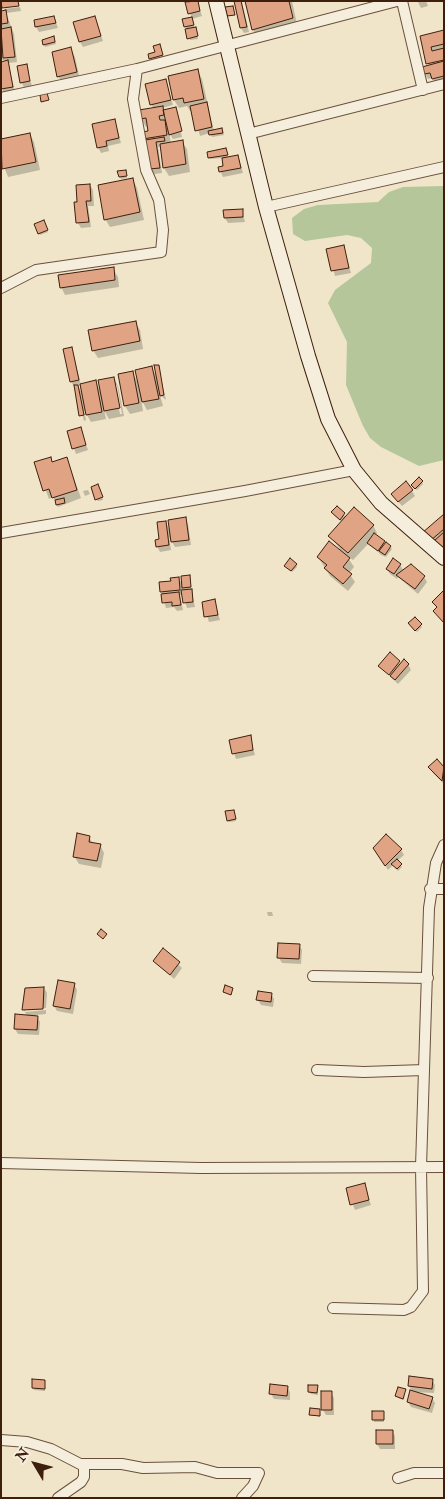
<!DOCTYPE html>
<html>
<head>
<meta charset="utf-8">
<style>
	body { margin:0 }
	#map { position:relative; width:445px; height:1499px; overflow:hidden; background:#f0e5c9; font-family:"IM FELL Double Pica",serif }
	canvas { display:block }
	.frame { position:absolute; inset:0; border:2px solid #3e1f0d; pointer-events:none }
	.north { position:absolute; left:10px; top:1439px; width:50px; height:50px; -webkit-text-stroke:4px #f5eedc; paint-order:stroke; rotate:307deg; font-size:14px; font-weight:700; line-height:20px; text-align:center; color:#3e1f0d }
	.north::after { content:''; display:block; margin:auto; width:18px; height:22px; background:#3e1f0d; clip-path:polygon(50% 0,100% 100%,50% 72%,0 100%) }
</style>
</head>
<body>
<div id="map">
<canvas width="445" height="1499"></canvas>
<div class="frame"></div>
<div class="north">N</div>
</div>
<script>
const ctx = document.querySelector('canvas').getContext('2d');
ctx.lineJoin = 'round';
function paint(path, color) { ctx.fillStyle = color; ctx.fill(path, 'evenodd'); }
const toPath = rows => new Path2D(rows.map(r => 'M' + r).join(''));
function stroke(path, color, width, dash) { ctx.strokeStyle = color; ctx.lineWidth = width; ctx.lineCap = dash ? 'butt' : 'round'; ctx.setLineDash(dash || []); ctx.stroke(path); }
paint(toPath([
	[444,186,444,460,419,466,381,447,370,438,363,426,346,385,347,342,328,303,335,290,371,263,372,248,361,238,347,235,305,241,293,234,292,218,304,209,318,205,378,202,389,192,403,187]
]), '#b5c69a');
paint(toPath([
	[197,1,202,16,192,19,198,39,190,40,184,20,192,18,186,3],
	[235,1,242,2,249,32,244,33,241,28],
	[246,1,292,1,298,29,259,40,253,30],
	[426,1,428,6,421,8,418,2],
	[20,7,21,11,6,13,14,34,17,62,8,63,15,92,3,95,1,63,7,62,1,59,1,12,6,12,4,9],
	[54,17,58,28,39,32,36,27],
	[95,18,103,41,83,47,80,42],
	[444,31,444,82,436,84,432,78,428,79,425,74,423,68,429,66,421,37],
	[55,40,56,44,45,47,44,44],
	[160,48,163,57,152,61,150,59],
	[71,49,75,57,80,80,63,84,58,76],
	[26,65,32,86,24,87,21,82],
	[198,71,202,79,214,131,222,129,224,135,212,137,210,133,200,136,193,110,190,111,187,106,179,108,174,100,169,77],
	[165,80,173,105,162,108,164,111,175,109,182,137,173,139,169,133,171,143,182,142,187,149,190,172,169,176,164,168,161,147,158,147,162,173,154,174,151,169,144,139,149,132,148,126,146,127,141,119,154,109,151,104],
	[115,121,121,143,108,146,109,151,101,153,98,147],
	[30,134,34,142,40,170,8,177,1,159,1,141],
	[226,151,228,158,238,156,243,173,223,177,219,168,225,167,223,158,210,159,209,157],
	[125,171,127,178,121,179,120,177],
	[133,180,137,188,144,220,110,227,105,219],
	[90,185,93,190,94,206,88,206,91,227,81,228,78,223],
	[242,210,245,222,228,223,225,218],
	[44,224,48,232,40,235,39,233],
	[343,246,351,273,335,276,328,250],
	[113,269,118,277,119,287,65,295,61,287],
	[135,322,140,330,143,349,98,358,93,350],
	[72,349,81,385,96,382,100,390,114,378,118,386,124,416,109,419,104,410,106,419,91,422,84,410,86,420,84,421,75,387,71,382,65,350],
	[81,385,83,395,78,386],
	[114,385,117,385,122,414,120,414],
	[158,366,166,400,160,395,163,406,147,410,141,399,143,411,130,414,125,406,119,375,132,372,139,384,152,368,157,378],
	[80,428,88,450,76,454,68,432],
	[50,458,53,463,67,459,81,498,58,507,53,497,49,499,36,463],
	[422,482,423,484,417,490,413,487],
	[99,487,103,500,98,501,96,499],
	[88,490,90,494,85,496,83,491],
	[412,491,415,496,402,506,396,499],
	[337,508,346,517,373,525,377,533,375,536,392,549,386,557,381,555,369,543,353,560,347,556,354,567,349,573,355,582,348,591,330,576,318,557,340,549,330,536,342,522,334,515],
	[444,515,444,554,427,538],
	[185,519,188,524,191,545,175,547,169,537,171,550,160,552,157,546,166,523,171,532],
	[296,565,297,567,292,572,285,566],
	[400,565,404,571,424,577,427,582,418,594,398,577,397,579,390,574,387,569],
	[189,576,195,607,187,608,183,595,180,595,183,610,177,611,174,607,166,608,161,591,178,578,183,585],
	[214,601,220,620,209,622,203,603],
	[415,619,422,627,417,632,411,626],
	[390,654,401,665,408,664,411,670,398,684,380,666],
	[250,737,255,755,236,759,230,741],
	[430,768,444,769,444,784,433,773],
	[234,811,236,821,229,822,228,820],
	[89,837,93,844,100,845,104,853,101,868,79,864,74,856],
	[401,850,404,855,397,861,402,867,398,871,393,865,388,870,378,853],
	[267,912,272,912,273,916,268,916],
	[299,945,302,950,301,964,282,963,279,958],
	[163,950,182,968,174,979,155,961],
	[74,984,77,990,73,1014,57,1011,54,1006],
	[44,988,47,993,46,1008,25,1009,25,1012,46,1010,46,1014,36,1015,40,1022,39,1035,18,1034,15,1029,16,1016,27,1016,24,1010,26,989],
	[271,994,274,999,273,1007,261,1005,258,1000],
	[364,1185,371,1205,355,1210,347,1189],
	[432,1380,435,1385,434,1393,413,1392,409,1386],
	[45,1381,45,1391,34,1390,33,1388],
	[317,1386,318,1395,311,1394,309,1392],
	[287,1387,290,1392,290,1400,274,1399,271,1394],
	[405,1390,404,1400,398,1398,396,1396],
	[331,1393,334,1398,334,1415,326,1415,323,1410],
	[432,1398,435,1403,432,1413,411,1407,408,1402],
	[320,1411,320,1417,311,1414],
	[373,1412,383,1412,384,1422,374,1422],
	[392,1431,395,1436,395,1449,380,1449,377,1444,377,1432]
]), '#0003');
const building = toPath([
	[1,1,18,1,19,6,2,8,1,1],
	[198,1,200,11,188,14,185,2,198,1],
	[234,1,241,1,247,27,240,28,234,1],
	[245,1,289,1,293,18,252,30,245,1],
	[233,6,235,15,227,16,225,7,233,6],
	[6,10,8,23,1,24,1,11,6,10],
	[54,16,56,23,35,27,34,20,54,16],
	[95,16,101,36,79,42,73,22,95,16],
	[192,17,194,25,184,27,182,19,192,17],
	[11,27,15,57,3,58,1,29,11,27],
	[196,27,198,36,187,39,185,29,196,27],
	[444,30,444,44,431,47,432,51,444,48,444,60,426,64,420,36,444,30],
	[54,36,55,42,43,45,42,40,54,36],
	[160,44,163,55,149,59,148,54,155,52,153,46,160,44],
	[71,47,77,72,57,77,52,52,71,47],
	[8,60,13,87,1,89,1,62,8,60],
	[444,61,444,76,432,79,430,73,424,74,422,67,444,61],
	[27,64,30,81,20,83,17,66,27,64],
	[198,69,204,99,184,103,183,98,173,100,168,76,198,69],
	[166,79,171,100,150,105,145,84,166,79],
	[47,93,49,100,41,102,40,95,47,93],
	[207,102,212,127,195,131,190,106,207,102],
	[163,106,164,115,159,116,160,120,165,120,167,135,143,139,142,132,148,131,146,118,140,119,139,110,163,106],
	[176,107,182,131,169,135,163,110,176,107],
	[115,119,119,138,106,141,107,146,97,148,92,124,115,119],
	[222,128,223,133,209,135,208,131,222,128],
	[30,133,36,162,2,169,1,139,30,133],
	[164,137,165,141,156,142,160,168,149,169,145,140,164,137],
	[183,140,186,164,163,168,160,144,183,140],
	[226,148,228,155,208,158,207,152,226,148],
	[238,155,241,168,219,172,218,167,223,166,222,158,238,155],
	[126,170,127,176,119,177,117,171,126,170],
	[133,178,140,212,104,220,98,185,133,178],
	[90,184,91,201,86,201,89,222,76,223,74,202,77,202,76,185,90,184],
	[243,209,243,217,224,218,223,210,243,209],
	[44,220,48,230,38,234,34,224,44,220],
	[344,245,349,268,331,271,326,249,344,245],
	[114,267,115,280,60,288,58,275,114,267],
	[136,321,140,341,92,351,88,330,136,321],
	[72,347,79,380,70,382,63,349,72,347],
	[154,365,159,365,164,395,160,396,154,365],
	[152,366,159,399,142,402,135,370,152,366],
	[133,371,139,403,124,406,118,374,133,371],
	[114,377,120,408,104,411,98,380,114,377],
	[96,380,102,412,86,415,80,384,96,380],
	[74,385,78,385,84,415,79,416,74,385],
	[81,427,86,445,72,449,67,431,81,427],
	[51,457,52,462,67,457,77,490,52,498,49,489,43,491,34,462,51,457],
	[419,477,423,481,415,489,411,485,419,477],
	[406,481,413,490,398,502,391,494,406,481],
	[98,484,103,497,95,500,91,487,98,484],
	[64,498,65,503,56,505,55,500,64,498],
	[337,506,345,513,340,520,331,512,337,506],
	[354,507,374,525,348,553,328,536,354,507],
	[444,514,444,529,430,541,422,533,444,514],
	[186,517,189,540,171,542,168,520,186,517],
	[166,521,169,545,156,547,155,540,159,539,157,522,166,521],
	[444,532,444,550,434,541,444,532],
	[374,533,385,541,378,551,367,543,374,533],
	[329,541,350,558,343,567,352,574,343,584,324,568,327,565,317,557,329,541],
	[386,542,391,546,385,555,379,551,386,542],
	[290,558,297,564,291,571,284,566,290,558],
	[393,558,401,564,394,574,386,569,393,558],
	[411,564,425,576,415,589,396,575,411,564],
	[190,575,191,587,182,588,181,576,190,575],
	[179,577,180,590,160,592,159,582,171,581,170,578,179,577],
	[192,589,193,602,183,603,181,590,192,589],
	[444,590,444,623,433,611,437,607,432,602,444,590],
	[179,592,181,605,172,606,172,602,162,603,161,594,179,592],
	[215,599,218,615,204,617,202,602,215,599],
	[415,617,422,624,415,631,408,623,415,617],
	[390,652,400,661,389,675,378,666,390,652],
	[404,659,409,664,395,680,390,676,404,659],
	[251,735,253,750,232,754,229,740,251,735],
	[437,759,444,767,442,781,428,767,437,759],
	[234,810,236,819,227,821,225,811,234,810],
	[77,833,90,836,89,842,101,844,97,861,73,857,77,833],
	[386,834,402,849,385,866,373,848,386,834],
	[397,859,402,864,397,869,391,864,397,859],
	[101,929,107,934,103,939,97,934,101,929],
	[278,943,300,944,299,959,277,958,278,943],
	[163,948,180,962,170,975,153,961,163,948],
	[58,980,75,983,70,1009,53,1006,58,980],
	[225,985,233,988,231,995,223,992,225,985],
	[44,987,43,1009,22,1010,25,988,44,987],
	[258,991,272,993,271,1002,256,1000,258,991],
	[15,1014,38,1016,37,1030,14,1029,15,1014],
	[365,1183,369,1200,350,1205,346,1188,365,1183],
	[409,1376,433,1379,432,1389,408,1386,409,1376],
	[32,1379,45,1380,45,1389,32,1388,32,1379],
	[270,1384,288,1386,287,1396,269,1394,270,1384],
	[308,1385,318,1385,317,1393,308,1392,308,1385],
	[398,1387,406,1389,403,1399,395,1396,398,1387],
	[410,1390,433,1397,429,1409,407,1402,410,1390],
	[321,1391,332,1391,332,1410,321,1410,321,1391],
	[310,1408,320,1409,320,1416,309,1415,310,1408],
	[372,1411,384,1411,384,1420,372,1420,372,1411],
	[376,1430,393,1430,393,1444,376,1444,376,1430]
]);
paint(building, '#e0a384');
stroke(building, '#3e1f0d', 1);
const street = toPath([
	[402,1,423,90],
	[1,98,137,69,397,1],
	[248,134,444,84],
	[266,207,444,167],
	[1,288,36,270,161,252,163,230,159,200,146,170,133,99,137,69],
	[1,533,245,491,354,470],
	[430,889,444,889],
	[313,976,428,978],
	[317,1070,364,1072,424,1070],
	[1,1163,201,1168,444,1167],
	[333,1308,404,1310,411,1307,423,1291,421,1167,429,908,436,863,444,845],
	[1,1440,27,1442,51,1449,84,1466,84,1477,81,1482,58,1498],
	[81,1464,122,1464,143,1468,195,1467,217,1473,259,1473,253,1486,242,1498],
	[398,1478,414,1473,444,1473]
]);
const secondary = toPath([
	[216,1,266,207,308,356,328,419,354,470,381,503,444,558]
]);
stroke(street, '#6a503c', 12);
stroke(secondary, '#3e1f0d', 16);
stroke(street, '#f5eedc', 10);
stroke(secondary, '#f5eedc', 14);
</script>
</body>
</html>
